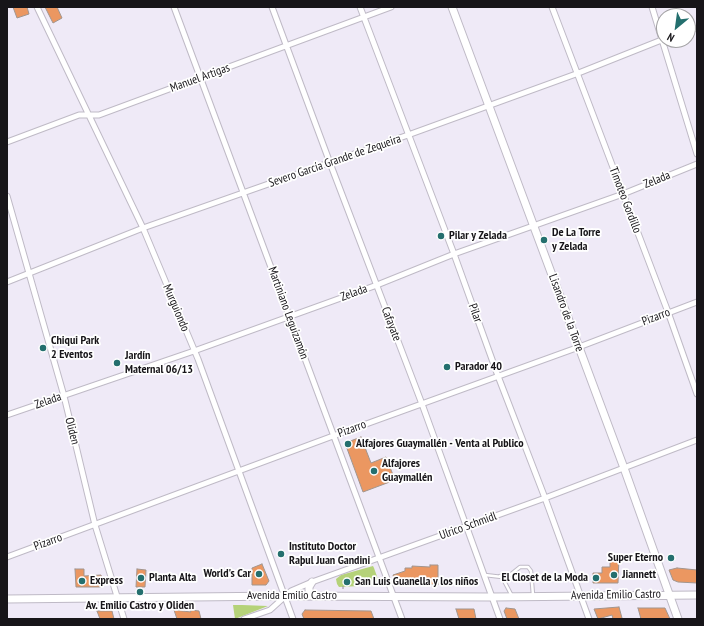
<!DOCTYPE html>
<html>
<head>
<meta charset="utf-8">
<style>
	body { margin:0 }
	#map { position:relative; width:704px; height:626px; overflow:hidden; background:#efeaf7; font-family:"PT Sans Narrow",sans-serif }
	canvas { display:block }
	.frame { position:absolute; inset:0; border:8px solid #171519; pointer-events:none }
	.north { position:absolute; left:656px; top:8px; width:40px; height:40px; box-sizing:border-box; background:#fff; border:1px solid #a2a1a3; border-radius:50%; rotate:209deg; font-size:11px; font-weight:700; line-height:16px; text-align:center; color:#171519 }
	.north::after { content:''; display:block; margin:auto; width:14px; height:18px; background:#246f6e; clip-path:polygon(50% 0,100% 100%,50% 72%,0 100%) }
</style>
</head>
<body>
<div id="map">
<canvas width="704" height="626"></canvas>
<div class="frame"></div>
<div class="north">N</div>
</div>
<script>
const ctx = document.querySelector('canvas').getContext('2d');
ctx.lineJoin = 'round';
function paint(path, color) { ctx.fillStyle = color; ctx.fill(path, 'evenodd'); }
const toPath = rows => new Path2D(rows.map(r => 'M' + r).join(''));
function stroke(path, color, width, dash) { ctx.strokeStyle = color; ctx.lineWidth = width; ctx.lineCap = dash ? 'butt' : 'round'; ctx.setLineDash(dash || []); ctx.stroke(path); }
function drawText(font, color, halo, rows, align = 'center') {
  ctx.font = font + ' "PT Sans Narrow",sans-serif'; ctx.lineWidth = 3.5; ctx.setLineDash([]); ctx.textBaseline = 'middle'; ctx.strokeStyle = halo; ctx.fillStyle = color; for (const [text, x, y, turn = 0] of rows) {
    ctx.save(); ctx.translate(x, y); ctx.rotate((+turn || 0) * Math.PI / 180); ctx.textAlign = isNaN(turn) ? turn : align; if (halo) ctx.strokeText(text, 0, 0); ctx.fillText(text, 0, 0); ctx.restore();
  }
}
paint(toPath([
	[373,566,374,568,380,585,339,587,337,584,336,579,341,575],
	[233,605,242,605,268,606,235,619]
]), '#b5d279');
const building = toPath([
	[13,7,27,7,29,14,17,18,13,7],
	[45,7,57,7,62,18,53,23,45,7],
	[361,437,371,463,386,457,395,480,363,492,345,443,361,437],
	[610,556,619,557,618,583,593,583,593,573,602,573,602,567,610,567,610,556],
	[262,564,269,581,266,585,252,585,252,568,262,564],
	[430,565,438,565,438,585,395,583,393,575,405,571,405,568,412,568,412,566,430,567,430,565],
	[677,568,697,570,697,583,678,582,673,580,669,570,677,568],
	[75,569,84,569,84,576,101,575,103,583,101,587,76,587,75,569],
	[137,569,146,570,145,587,136,587,137,569],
	[619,607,622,618,619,619,613,619,612,615,598,619,594,609,619,607],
	[506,608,515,609,519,619,507,619,504,611,506,608],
	[638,608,665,608,670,619,641,619,638,608],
	[456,609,474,609,476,619,459,619,456,609],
	[174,610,191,612,190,610,199,611,201,619,177,619,174,610],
	[305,610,371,611,374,619,304,619,302,614,305,610],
	[97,611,112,611,114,619,100,619,97,611]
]);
paint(building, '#eb9761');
stroke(building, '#a1958e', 1);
const lane = toPath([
	[485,575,502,577,512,596],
	[500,576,506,576,510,575,520,567,528,567,531,571,533,595]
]);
const street = toPath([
	[37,7,143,228,198,359,293,619],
	[174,7,402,619],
	[272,7,330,163,422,404,500,619],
	[360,7,454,254,498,376,545,498,589,619],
	[552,7,668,312,697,394],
	[652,7,697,154],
	[688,31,697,28],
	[7,142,79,115,99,115,391,7],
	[7,196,64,396,95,525,124,619],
	[7,282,143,228,408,135,576,74,664,39],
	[7,415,194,351,377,285,454,254,623,194,697,164],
	[7,557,333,436,579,347,697,302],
	[244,619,270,610,291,591,312,582,545,498,697,440]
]);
const secondary = toPath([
	[452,7,624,468,678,619],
	[312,582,309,587,309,590,310,593,316,596],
	[7,599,285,596,492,597,697,595]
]);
stroke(lane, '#bfbac6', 4.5);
stroke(street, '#bfbac6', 7);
stroke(secondary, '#bfbac6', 9);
stroke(toPath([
	[372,578,380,578],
	[343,589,343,581,350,578]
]), '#928e97', 1, [3, 3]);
stroke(lane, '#fff', 2.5);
stroke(street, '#fff', 5);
stroke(secondary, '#fff', 7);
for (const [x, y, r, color] of [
	[441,236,4,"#246f6e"],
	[544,240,4,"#246f6e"],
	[43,348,4,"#246f6e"],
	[117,363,4,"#246f6e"],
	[447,367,4,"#246f6e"],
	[348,444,4,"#246f6e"],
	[374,471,4,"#246f6e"],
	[281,554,4,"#246f6e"],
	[671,558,4,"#246f6e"],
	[259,574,4,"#246f6e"],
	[614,575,4,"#246f6e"],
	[141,578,4,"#246f6e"],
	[596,578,4,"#246f6e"],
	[82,581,4,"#246f6e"],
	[347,582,4,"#246f6e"],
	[140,592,4,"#246f6e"]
]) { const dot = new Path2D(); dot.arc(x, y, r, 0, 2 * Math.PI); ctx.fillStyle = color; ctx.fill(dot); stroke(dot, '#fff', 1.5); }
drawText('12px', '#171519', '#fff', [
	["Manuel Artigas",200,78,-20],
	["Severo García Grande de Zequeira",335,161,-19],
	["Zelada",657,180,-22],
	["Timoteo Gordillo",625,200,69],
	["Zelada",354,293,-20],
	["Murguiondo",176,308,67],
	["Martiniano Leguizamón",288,313,70],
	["Pilar",475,313,70],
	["Lisandro de la Torre",566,313,70],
	["Pizarro",656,317,-21],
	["Cafayate",391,324,69],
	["Zelada",48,401,-19],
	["Pizarro",352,429,-20],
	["Oliden",72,431,76],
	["Ulrico Schmidl",468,526,-20],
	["Pizarro",48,542,-20],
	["Avenida Emilio Castro",616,595,-1],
	["Avenida Emilio Castro",292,596]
]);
drawText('bold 12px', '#171519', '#fff', [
	["De La Torre",552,233],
	["y Zelada",552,247],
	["Pilar y Zelada",449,236],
	["Chiqui Park",51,341],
	["2 Eventos",51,355],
	["Jardín",125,356],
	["Maternal 06/13",125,370],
	["Parador 40",455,367],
	["Alfajores Guaymallén - Venta al Publico",356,444],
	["Alfajores",382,464],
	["Guaymallén",382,478],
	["Instituto Doctor",289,547],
	["Raþul Juan Gandini",289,561],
	["Super Eterno",663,558,"right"],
	["World's Car",251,574,"right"],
	["Jiannett",622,575],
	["Planta Alta",149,578],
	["El Closet de la Moda",588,578,"right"],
	["Express",90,581],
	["San Luis Guanella y los niños",355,582],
	["Av. Emilio Castro y Oliden",140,606,"center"]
], 'left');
</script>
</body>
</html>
